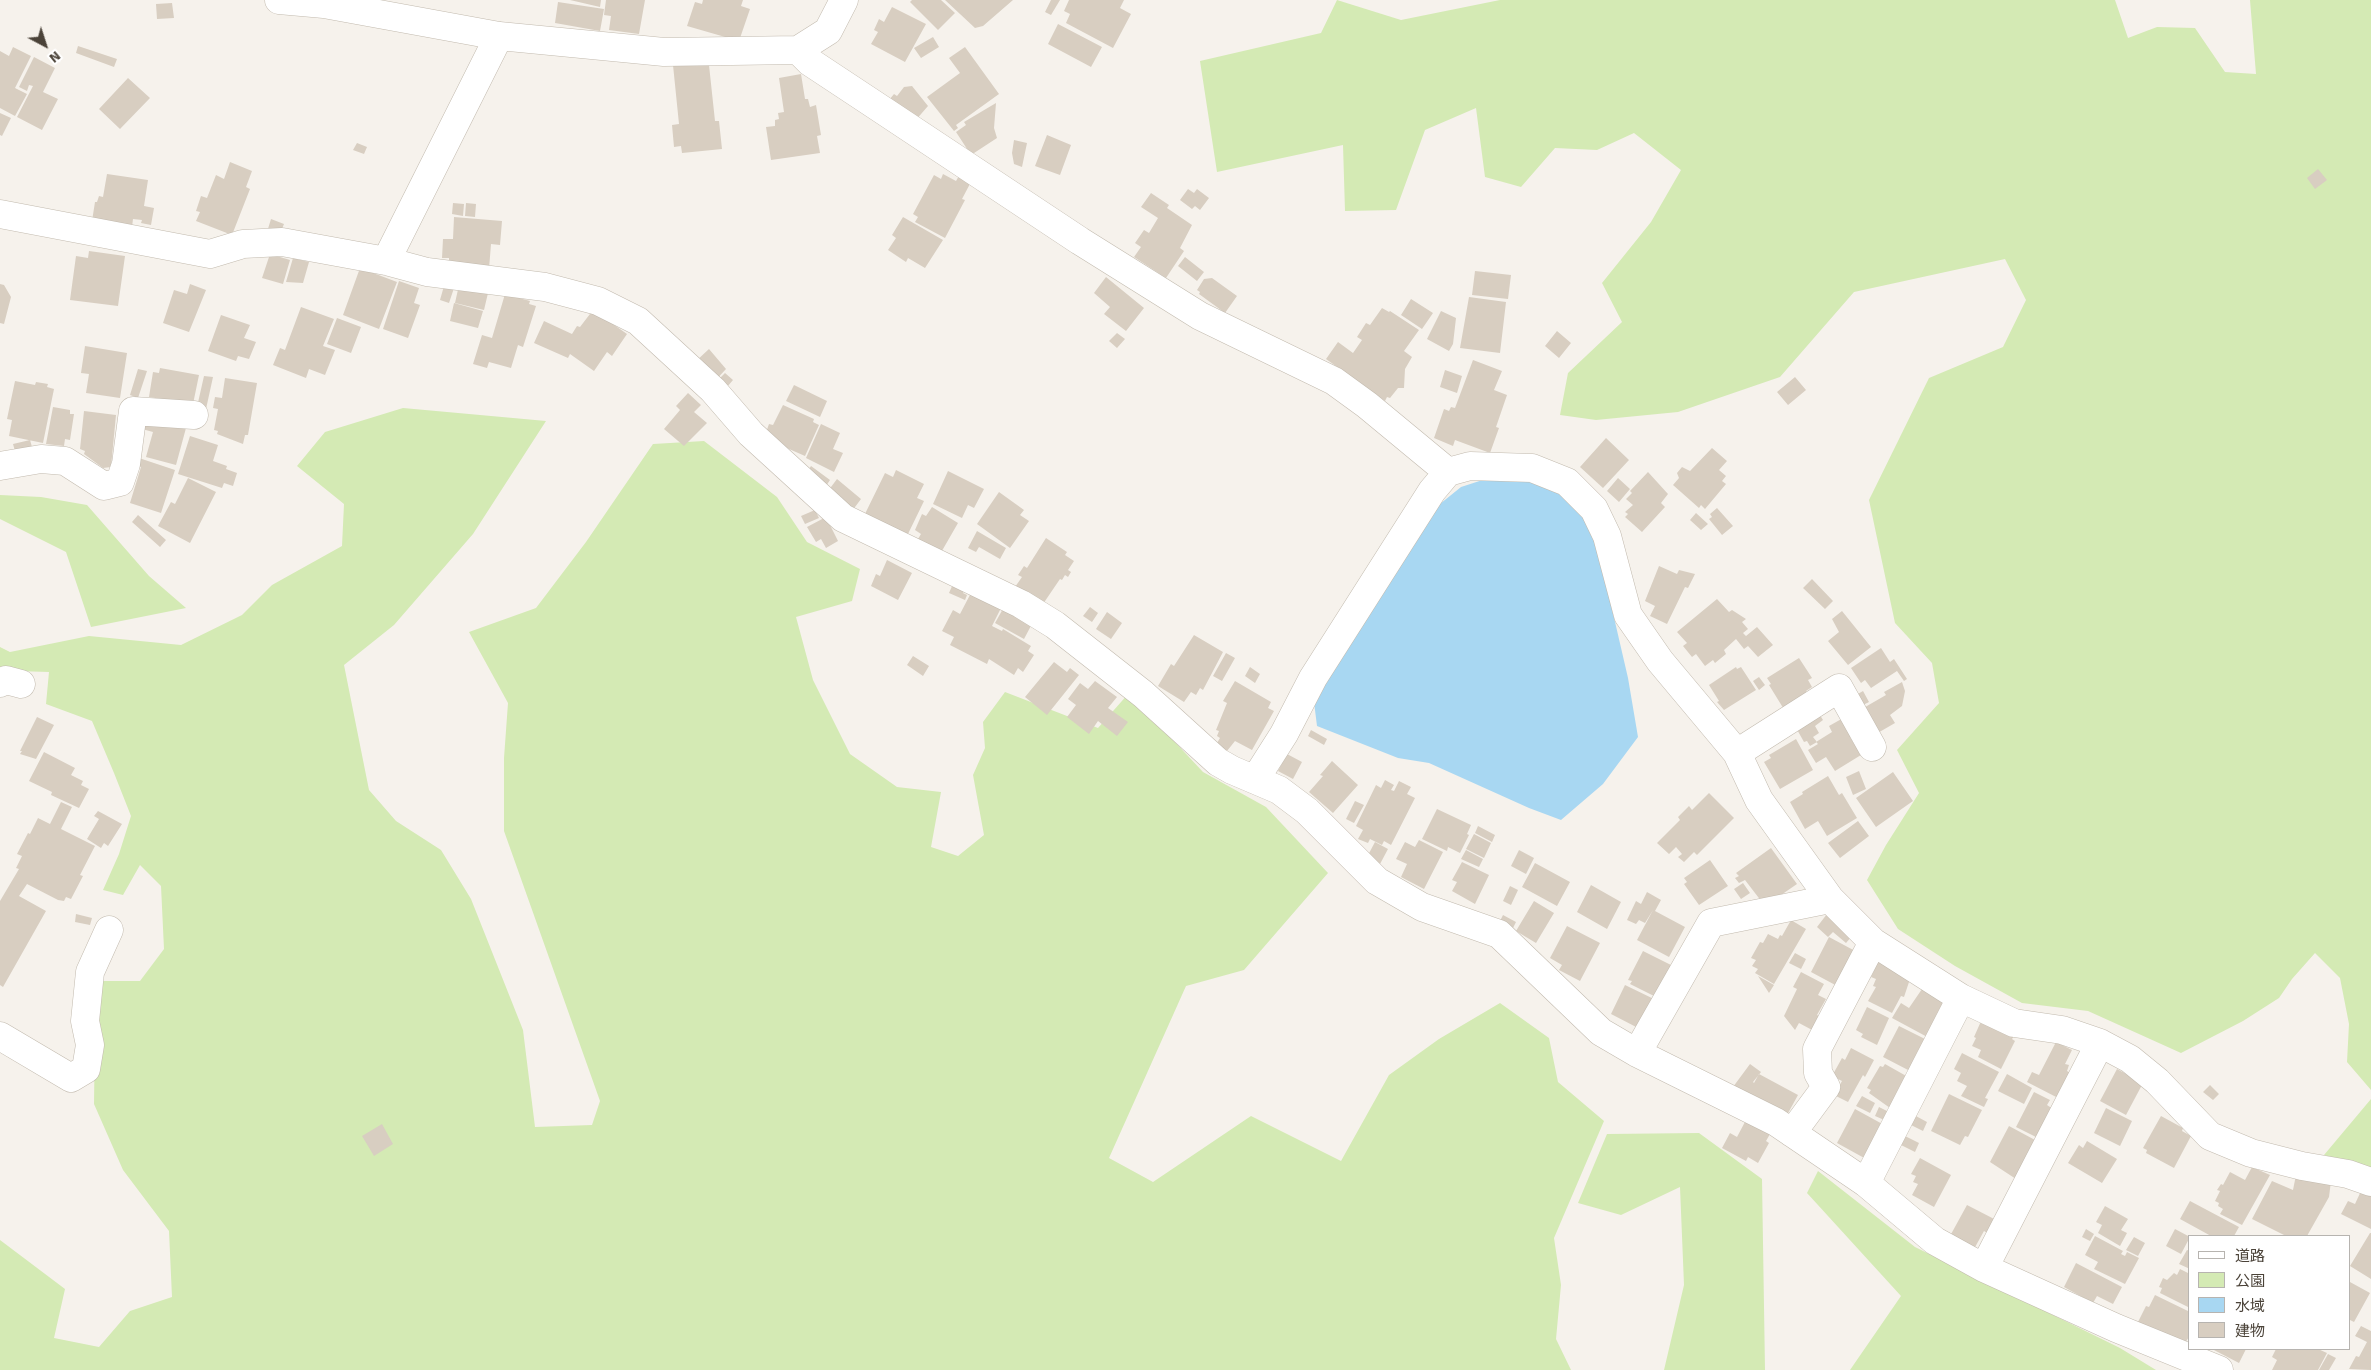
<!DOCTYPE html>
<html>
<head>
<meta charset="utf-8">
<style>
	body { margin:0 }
	#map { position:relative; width:2371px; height:1370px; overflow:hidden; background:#f6f2ec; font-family:Signika,"Noto Sans JP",sans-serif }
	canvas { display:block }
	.legend { position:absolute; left:2188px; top:1235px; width:162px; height:115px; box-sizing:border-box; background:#fff; border:1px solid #b7b4b0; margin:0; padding:6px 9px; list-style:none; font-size:15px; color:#4b4339 }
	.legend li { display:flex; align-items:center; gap:10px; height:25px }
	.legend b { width:25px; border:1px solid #b7b4b0 }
	.north { position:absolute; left:20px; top:20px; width:50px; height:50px; -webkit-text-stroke:4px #fff; paint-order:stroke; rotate:140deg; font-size:14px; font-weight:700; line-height:20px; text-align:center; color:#4b4339 }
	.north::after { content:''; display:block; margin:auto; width:18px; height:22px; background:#4b4339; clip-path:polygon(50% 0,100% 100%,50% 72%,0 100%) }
</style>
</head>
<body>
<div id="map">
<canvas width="2371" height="1370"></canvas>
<ul class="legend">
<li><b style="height:6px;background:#fff"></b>道路</li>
<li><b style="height:14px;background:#d4eab4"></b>公園</li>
<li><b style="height:14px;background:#a8d7f2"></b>水域</li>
<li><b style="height:14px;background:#d8cec1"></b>建物</li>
</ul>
<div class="north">N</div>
</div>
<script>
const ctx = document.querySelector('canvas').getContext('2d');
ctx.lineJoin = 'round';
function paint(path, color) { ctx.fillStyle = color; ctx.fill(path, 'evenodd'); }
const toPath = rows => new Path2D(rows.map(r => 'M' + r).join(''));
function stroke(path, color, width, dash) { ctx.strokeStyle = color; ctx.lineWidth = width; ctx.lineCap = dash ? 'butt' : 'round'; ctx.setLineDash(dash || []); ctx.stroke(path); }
paint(toPath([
	[1337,0,1401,20,1500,0,2115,0,2128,38,2157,27,2195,28,2225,72,2256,74,2250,0,2371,0,2371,1090,2347,1062,2349,1024,2340,978,2315,953,2292,979,2279,998,2243,1021,2181,1053,2088,1011,2022,1003,1955,966,1898,929,1867,880,1886,845,1919,793,1897,750,1939,703,1932,663,1895,623,1869,500,1929,378,2003,347,2026,300,2005,259,1854,292,1780,377,1678,412,1596,420,1560,415,1568,373,1622,322,1602,283,1651,222,1681,170,1634,133,1597,150,1555,148,1521,187,1485,177,1476,108,1425,130,1396,210,1345,211,1343,145,1217,172,1200,61,1321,33],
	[403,408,546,421,473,534,394,625,344,665,369,790,396,821,441,850,471,899,523,1030,535,1127,592,1125,600,1101,504,831,504,758,508,703,469,632,536,608,586,542,653,444,704,441,777,497,807,542,860,569,852,601,796,617,813,680,850,754,897,787,941,792,931,847,958,856,984,835,973,775,985,748,983,722,1005,692,1098,728,1129,693,1203,772,1266,807,1328,873,1244,970,1186,986,1109,1158,1153,1182,1251,1116,1341,1161,1389,1075,1439,1039,1500,1003,1549,1038,1558,1082,1604,1121,1554,1238,1561,1285,1556,1339,1571,1370,0,1370,0,1240,65,1289,54,1338,99,1347,130,1311,172,1297,169,1231,123,1170,94,1104,95,1029,103,981,140,981,164,949,161,886,140,865,123,895,103,890,119,854,131,816,114,773,92,721,46,704,49,672,16,671,0,678,0,647,10,652,89,636,181,645,242,615,272,585,342,546,344,504,297,466,325,432],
	[0,495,41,497,87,505,149,576,186,608,91,627,66,552,0,519],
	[2371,1099,2371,1169,2324,1155],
	[1699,1133,1762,1179,1765,1370,1664,1370,1684,1285,1680,1187,1621,1215,1578,1203,1607,1134],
	[1818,1171,1915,1247,2120,1348,2156,1370,1850,1370,1901,1296,1807,1193]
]), '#d4eab4');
paint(toPath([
	[1495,476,1522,476,1552,488,1576,508,1594,531,1628,678,1638,737,1603,784,1561,820,1529,808,1429,763,1398,758,1317,726,1314,702,1435,508,1461,487]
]), '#a8d7f2');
paint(toPath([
	[570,0,601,0,600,7],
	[606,0,645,0,639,34,609,30,611,16,604,15],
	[703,0,743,0,741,6,750,9,739,41,687,26,695,2,702,4],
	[912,0,941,0,955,13,938,30,910,2],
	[945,0,1013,0,983,26,975,28],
	[1051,0,1060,0,1051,15,1045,12],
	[1069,0,1124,0,1120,8,1131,14,1113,48,1066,23,1070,14,1064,11],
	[558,2,604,9,600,31,555,23],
	[172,3,174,18,157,19,156,4],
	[892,7,926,24,905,62,871,44,878,32,874,30,879,19,884,22],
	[1058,24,1102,47,1091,67,1048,44],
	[933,37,939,47,921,58,914,48],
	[78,46,117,59,114,67,76,53],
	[13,47,31,56,15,88,27,94,15,116,0,108,0,51,9,56],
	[965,47,999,94,956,125,958,128,954,131,927,97,960,73,949,58],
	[34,57,55,68,43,92,58,99,42,130,17,117,33,86,29,85,27,91,19,87],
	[673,65,709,65,715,121,719,121,722,149,682,153,681,146,674,147,672,125,679,124],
	[801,74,805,99,808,99,810,107,816,105,821,135,817,136,820,153,771,160,766,127,775,126,775,120,779,119,778,113,784,112,779,78],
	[128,78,150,98,120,129,99,109],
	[912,86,928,106,915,121,889,100,894,94,897,96,904,87],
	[996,103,994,128,997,138,971,155,956,132,966,125,964,122],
	[0,113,11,118,2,136,0,135],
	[1047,135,1071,145,1060,175,1035,166],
	[1014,140,1027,143,1022,167,1014,164,1012,153],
	[357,143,367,147,364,154,353,150],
	[230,162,252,171,246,187,250,189,232,235,196,221,200,212,196,211,201,196,207,198,216,175,224,179],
	[2318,169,2327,180,2315,189,2307,178],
	[107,174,148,180,144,206,154,208,151,225,141,223,142,220,133,219,132,227,92,221,95,202,97,202,99,196,103,197],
	[943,174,956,181,960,174,972,180,962,199,965,200,945,238,915,222,918,217,913,214,934,175,941,179],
	[1188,189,1194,193,1197,189,1209,198,1200,210,1195,206,1192,209,1180,200],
	[1151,193,1169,205,1167,208,1192,225,1180,248,1184,251,1166,278,1134,257,1141,247,1135,243,1144,230,1149,233,1158,218,1141,207],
	[453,203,464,204,463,216,452,214],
	[466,203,476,204,475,217,465,216],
	[454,217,502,221,500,245,491,244,489,269,449,266,449,258,442,258,443,239,453,239],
	[903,217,943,240,925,268,908,258,906,262,888,250,896,238,892,235],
	[271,219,284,224,279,236,267,232],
	[89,251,125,256,118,306,70,300,76,256,88,258],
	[270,254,290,260,283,284,262,278],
	[1185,257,1204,272,1197,281,1178,266],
	[293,258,309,262,303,283,286,282],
	[360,268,397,282,379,329,343,315],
	[1475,271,1511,275,1508,299,1472,295],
	[1106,277,1144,308,1126,331,1104,314,1110,307,1094,293],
	[1212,278,1237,296,1225,313,1199,294,1200,292,1197,290,1204,279],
	[399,281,419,288,414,303,420,305,408,338,383,329],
	[0,284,4,285,11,297,4,324,0,323],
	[190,284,206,290,189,332,163,323,174,290,187,294],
	[459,285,488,293,484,310,455,303],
	[444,286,454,288,449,303,440,300],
	[505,294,530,301,529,304,536,306,523,347,518,345,511,368,489,362,487,368,473,364,482,335,492,338],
	[1469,297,1506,302,1500,353,1460,348],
	[1411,299,1433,313,1422,329,1401,315],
	[454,303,483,311,478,328,450,321],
	[301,307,334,319,323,346,335,350,325,375,309,369,306,378,273,365,280,348,285,350],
	[1382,308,1389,312,1390,311,1419,330,1404,351,1412,357,1405,369,1404,388,1398,388,1390,398,1387,397,1385,401,1326,359,1338,342,1353,353,1362,340,1357,337,1366,323,1370,325],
	[593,310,627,334,612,356,607,352,594,371,570,354,568,358,534,343,544,321,572,334,577,326,580,327],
	[1441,311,1456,318,1453,344,1449,351,1427,339],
	[221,315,250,325,244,338,256,342,249,359,238,356,236,361,208,351],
	[337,318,361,327,351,353,327,344],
	[1557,331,1571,343,1559,358,1545,346],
	[1117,333,1125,339,1117,348,1109,341],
	[85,346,127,353,120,398,86,393,89,374,81,373],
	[709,349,726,369,713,383,695,362],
	[1473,360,1502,371,1494,390,1507,395,1496,427,1499,428,1490,453,1455,440,1453,446,1434,438,1444,409,1449,411,1451,407,1455,408],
	[160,368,199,375,193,404,149,397,153,372,159,373],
	[138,369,147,371,138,398,130,395],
	[1445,370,1462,376,1457,393,1440,387],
	[725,373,733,380,722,393,714,384],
	[204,376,213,377,206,409,197,407],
	[1795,377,1806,390,1788,405,1777,392],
	[225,378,257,383,248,435,245,435,243,444,217,434,218,431,214,430,218,409,213,408,215,397,222,398],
	[15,381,35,385,36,382,48,384,47,387,54,389,43,443,9,436,12,420,7,419],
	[794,385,827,401,820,417,786,401],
	[688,393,701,405,694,412,707,423,684,446,664,429,680,410,676,406],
	[783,405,814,419,813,422,819,425,805,456,764,438,769,424,773,425],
	[53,407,70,410,70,414,74,414,70,440,65,439,64,446,46,444],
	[84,411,116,415,111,467,103,468,84,454,85,451,80,449],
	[145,420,186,428,176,465,146,457,153,432,142,429],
	[821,424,840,433,833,449,843,453,834,472,806,458],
	[190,436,218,445,213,461,227,466,226,469,237,473,233,486,224,483,222,488,178,474],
	[1606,438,1629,460,1603,488,1580,467],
	[30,440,32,447,15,451,13,444],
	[1712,448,1727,461,1719,470,1726,476,1722,481,1726,484,1705,509,1701,505,1699,508,1673,485,1679,478,1677,473,1682,467,1690,471],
	[139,458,175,470,161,513,130,503,141,467,137,465],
	[811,466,830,480,824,489,805,475],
	[896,470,924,484,917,498,924,501,907,536,863,518,885,473,893,477],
	[948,471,984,489,974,508,968,505,962,518,933,504],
	[1648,472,1668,494,1661,503,1665,507,1642,532,1625,517,1628,514,1625,512,1633,505,1626,499,1632,493,1630,491],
	[188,478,216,492,190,543,158,526,171,502,175,504],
	[1618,478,1630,489,1619,502,1607,491],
	[837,479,861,499,852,511,828,491],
	[999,492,1024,510,1020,515,1029,521,1010,548,977,524],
	[932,507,958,523,939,556,918,539,921,534,915,530,922,514,926,516],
	[1717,508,1733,526,1722,535,1709,519,1712,517,1710,514],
	[815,510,819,518,805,524,801,516],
	[1696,513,1708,524,1701,530,1690,520],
	[138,515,166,540,160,547,132,522],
	[826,517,838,541,826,548,821,539,816,542,807,527],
	[977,531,1006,548,1000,559,979,547,976,552,968,548],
	[1046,538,1067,552,1065,555,1074,561,1068,570,1071,572,1068,577,1065,575,1062,580,1060,579,1043,604,1015,587,1022,577,1018,575,1024,566,1027,568],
	[887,560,912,573,898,600,871,586,876,574,880,576],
	[1659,566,1677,574,1679,570,1695,574,1688,588,1685,587,1667,624,1650,616,1655,606,1645,601],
	[1812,579,1833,601,1825,609,1803,588],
	[953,584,965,589,963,593,967,595,965,600,949,593],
	[972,591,1002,606,992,626,1002,631,1003,629,1031,646,1028,651,1034,655,1023,672,1018,668,1014,675,989,659,987,664,950,645,954,637,942,631,953,610,960,614],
	[1717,599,1729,612,1732,610,1746,619,1742,622,1748,629,1743,633,1746,636,1757,627,1773,645,1758,657,1748,646,1744,649,1736,639,1724,650,1726,654,1715,663,1713,660,1705,666,1696,654,1692,657,1683,646,1687,643,1677,632],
	[1004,607,1033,622,1024,639,995,623],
	[1090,607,1098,613,1092,622,1083,616],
	[1842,611,1871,647,1848,665,1828,641,1839,632,1832,619],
	[1107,612,1122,623,1111,639,1096,629],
	[1194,635,1223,652,1203,690,1200,688,1196,695,1191,692,1184,702,1158,686,1171,664,1174,666],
	[1881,648,1890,662,1894,659,1907,679,1904,681,1897,671,1871,688,1865,680,1861,683,1851,668],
	[1226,653,1235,658,1222,681,1213,676],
	[913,656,929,666,923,676,907,665],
	[1799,658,1812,678,1808,680,1812,687,1806,691,1809,696,1785,711,1769,685,1771,684,1767,678],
	[1054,662,1067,672,1070,668,1079,675,1047,715,1025,697],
	[1250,667,1260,674,1255,683,1245,676],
	[1736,667,1737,669,1741,667,1756,690,1724,710,1717,702,1719,701,1709,685],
	[1759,677,1765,685,1759,690,1753,681],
	[1095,681,1117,697,1108,708,1128,722,1117,736,1098,721,1089,734,1067,717,1076,705,1068,699,1080,683,1088,689],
	[1235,681,1271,702,1268,708,1274,711,1252,750,1235,741,1227,751,1217,743,1220,738,1217,736,1219,731,1216,730,1227,703,1223,701],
	[1902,682,1905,691,1902,706,1890,715,1895,723,1876,734,1860,710,1886,695,1884,692],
	[1863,691,1869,702,1857,708,1851,698],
	[1818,712,1823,720,1815,726,1819,733,1813,737,1817,742,1810,746,1807,741,1804,742,1795,726],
	[37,717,54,725,36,759,20,754,22,751,20,751],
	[1845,717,1855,734,1850,737,1861,755,1835,771,1826,757,1816,763,1808,750,1818,744,1816,742,1832,732,1829,726],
	[1311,730,1327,739,1324,745,1308,736],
	[1796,739,1813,770,1780,789,1764,762,1771,758,1769,755],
	[44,752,75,768,71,775,83,781,81,785,89,789,79,808,51,795,52,792,29,781],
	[1287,754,1302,762,1293,779,1278,771],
	[1332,761,1358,785,1333,813,1309,792,1323,776,1320,775],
	[1859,771,1866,789,1853,795,1846,777],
	[1893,772,1913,801,1876,827,1856,798],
	[1828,776,1839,795,1842,793,1857,818,1827,836,1818,821,1805,829,1790,802,1803,794,1802,792],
	[1385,780,1394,785,1391,790,1394,791,1399,781,1411,787,1407,794,1415,798,1391,845,1384,841,1382,845,1370,839,1368,843,1358,839,1363,830,1356,826,1376,785,1381,788],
	[1709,793,1734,818,1697,855,1694,852,1684,862,1678,857,1682,854,1676,847,1669,854,1657,843,1680,820,1678,817,1689,806,1692,810],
	[1355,801,1364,805,1354,823,1346,819],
	[61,802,72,807,61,829,95,846,80,875,83,876,71,899,66,897,64,901,58,900,27,884,19,896,46,911,3,987,0,985,0,901,19,869,16,868,22,856,17,854,28,833,30,834,38,818,50,824],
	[1437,809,1471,825,1467,834,1469,835,1460,853,1448,847,1447,851,1422,839],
	[98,811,122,824,108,846,104,843,101,848,87,839,99,819,94,816],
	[1858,821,1869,836,1840,858,1828,843],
	[1478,826,1495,835,1492,842,1475,833],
	[1474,834,1491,843,1484,858,1466,849],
	[1419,840,1443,852,1424,889,1401,877,1407,864,1396,859,1405,842,1415,847],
	[1375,842,1388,849,1380,864,1367,857],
	[1771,848,1797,884,1765,906,1745,880,1739,883,1735,878,1739,876,1736,873],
	[1466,850,1483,859,1479,867,1461,859],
	[1519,850,1534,858,1526,874,1511,866],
	[1710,860,1728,886,1699,905,1684,884,1687,882,1684,878],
	[1462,862,1489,875,1475,904,1452,891,1457,882,1452,880],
	[1535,863,1570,882,1557,906,1522,887],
	[1743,883,1750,893,1741,899,1734,889],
	[1591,885,1621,902,1607,929,1577,912],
	[1510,886,1518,890,1511,905,1503,901],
	[1647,892,1661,900,1655,911,1685,927,1669,957,1637,940,1653,910,1645,923,1639,920,1636,924,1627,920,1636,901,1641,904],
	[1534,901,1554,913,1536,943,1516,931],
	[76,914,92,918,90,925,75,922],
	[1827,914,1852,936,1846,943,1833,932,1828,937,1817,927],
	[1503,915,1516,922,1512,930,1499,923],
	[1791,920,1806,929,1774,984,1755,973,1758,969,1752,966,1756,960,1751,958,1760,942,1763,943,1768,934,1778,939,1780,935,1782,936],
	[1567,926,1600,943,1580,981,1559,970,1562,965,1550,958],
	[1829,937,1857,952,1839,987,1811,972],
	[1643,951,1673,966,1658,998,1630,984,1632,981,1628,980],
	[1795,953,1806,959,1801,969,1789,963],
	[1879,960,1911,976,1904,997,1901,996,1892,1013,1868,1001,1876,987,1873,986,1876,979,1871,977],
	[1801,972,1824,984,1818,995,1826,999,1817,1015,1821,1017,1814,1031,1799,1023,1795,1030,1784,1016,1797,989,1793,987],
	[1758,976,1774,985,1769,993],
	[1625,985,1658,1001,1640,1029,1611,1014],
	[1922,989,1948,1003,1931,1039,1892,1018,1901,1003,1909,1008],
	[1867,1007,1889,1018,1877,1045,1861,1037,1863,1034,1856,1030],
	[1982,1019,2016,1033,2012,1039,2015,1041,2001,1069,1978,1057,1981,1050,1972,1046,1976,1038,1974,1037],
	[1899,1026,1929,1041,1910,1071,1883,1057],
	[2056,1042,2072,1050,2065,1064,2069,1065,2067,1071,2072,1074,2060,1099,2027,1082,2032,1072,2039,1075],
	[1851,1048,1874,1060,1865,1077,1863,1075,1848,1102,1834,1095,1842,1081,1832,1076,1842,1058,1845,1060],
	[1962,1053,1999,1072,1985,1098,1988,1099,1984,1107,1961,1096,1967,1086,1957,1081,1961,1073,1954,1069],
	[1750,1064,1761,1072,1753,1082,1754,1083,1759,1074,1798,1095,1787,1115,1733,1087],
	[1885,1064,1908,1077,1890,1108,1869,1093,1871,1090,1867,1088,1880,1066,1883,1067],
	[2117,1069,2143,1083,2126,1115,2100,1101],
	[2007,1074,2032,1088,2024,1104,1998,1091],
	[2210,1085,2219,1094,2213,1100,2203,1092],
	[2034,1092,2050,1100,2047,1105,2053,1109,2040,1139,2016,1127],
	[1949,1094,1982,1110,1968,1137,1965,1136,1960,1145,1931,1131],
	[1862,1096,1875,1103,1870,1113,1856,1106],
	[1879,1107,1893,1114,1889,1122,1875,1116],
	[2106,1108,2132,1121,2120,1146,2094,1133],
	[1855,1109,1886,1126,1866,1159,1837,1143],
	[1914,1115,1927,1122,1923,1131,1909,1124],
	[2161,1116,2183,1128,2182,1131,2191,1136,2174,1168,2146,1153,2147,1150,2143,1148],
	[1746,1120,1770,1134,1766,1141,1769,1143,1758,1163,1748,1157,1746,1161,1722,1148,1730,1133,1737,1137],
	[382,1124,393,1144,374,1156,362,1136],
	[2009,1126,2035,1140,2016,1179,1990,1162],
	[1903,1135,1919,1143,1915,1152,1899,1144],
	[2087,1141,2117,1159,2102,1183,2068,1163,2079,1145,2083,1148],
	[1920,1158,1951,1175,1934,1207,1912,1195,1918,1184,1913,1182,1916,1176,1911,1174],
	[2252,1167,2270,1175,2242,1225,2220,1214,2223,1209,2218,1206,2219,1203,2215,1201,2220,1191,2217,1190,2221,1184,2223,1185,2230,1172,2245,1180],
	[2296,1175,2331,1181,2329,1197,2307,1236,2286,1236,2252,1219,2272,1181,2293,1190],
	[2361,1191,2371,1196,2371,1229,2341,1214,2348,1201,2355,1204],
	[2190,1201,2239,1227,2234,1236,2211,1236,2180,1219],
	[1967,1205,1998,1221,1990,1235,1984,1231,1974,1249,1950,1236],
	[2105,1206,2128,1219,2121,1230,2127,1233,2120,1246,2098,1233,2102,1225,2096,1222],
	[2086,1229,2094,1234,2090,1241,2082,1237],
	[2175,1229,2190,1237,2181,1254,2166,1246],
	[2370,1233,2371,1233,2371,1279,2350,1266],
	[2095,1236,2123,1251,2121,1254,2125,1256,2127,1252,2139,1258,2125,1284,2094,1269,2098,1262,2085,1255],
	[2134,1237,2145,1243,2138,1256,2126,1250],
	[2187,1250,2190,1251,2190,1269,2179,1264],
	[2076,1263,2122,1287,2113,1304,2097,1296,2093,1303,2064,1287],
	[2180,1269,2190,1274,2190,1308,2160,1293,2162,1288,2159,1287,2163,1278,2167,1280,2174,1273,2177,1275],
	[2350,1282,2370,1293,2354,1322,2350,1320],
	[2155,1295,2190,1312,2190,1335,2184,1345,2138,1322,2146,1306,2149,1307],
	[2361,1326,2371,1331,2371,1370,2349,1369,2356,1356,2359,1357,2367,1342,2355,1336],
	[2212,1349,2246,1349,2239,1363],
	[2276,1349,2318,1349,2327,1353,2318,1370,2272,1370,2277,1360,2272,1357],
	[2328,1354,2336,1358,2329,1370,2319,1370]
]), '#d8cec1');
const minor = toPath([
	[279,0,324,4,499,36,664,52,798,50,828,31,844,0],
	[798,50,810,62,872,103,1080,241,1200,316,1334,381,1367,405,1448,472],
	[0,214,210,254,243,244,282,242,386,261,427,272,545,287,598,301,638,321,713,390,751,434,843,518,1021,604,1055,625,1143,694,1218,762,1232,770,1279,790,1307,811,1377,881,1422,907,1499,934,1601,1032,1637,1053,1776,1122,1866,1183,1935,1241,1984,1268,2116,1328,2219,1370],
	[386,261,499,36],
	[0,466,41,459,65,461,104,486,120,482,126,464,133,411,194,415],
	[0,683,6,680,21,684],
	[1737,753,1839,688,1872,747],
	[1256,778,1284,734,1313,678,1432,491,1448,472,1470,466,1532,468,1567,482,1594,509,1607,536,1628,615,1660,661,1737,753,1759,800,1830,899,1873,942,1961,998,2014,1023,2062,1030,2100,1043,2130,1059,2157,1081,2210,1136,2251,1153,2302,1166,2348,1174,2371,1182],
	[0,1036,71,1078,86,1069,90,1045,85,1021,90,972,109,930],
	[1637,1053,1711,923,1830,899],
	[1792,1133,1826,1087,1818,1073,1817,1049,1873,942],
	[1866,1183,1961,998],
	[1984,1268,2100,1043]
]);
stroke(minor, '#c2baae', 29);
stroke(minor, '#fff', 28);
</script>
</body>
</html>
